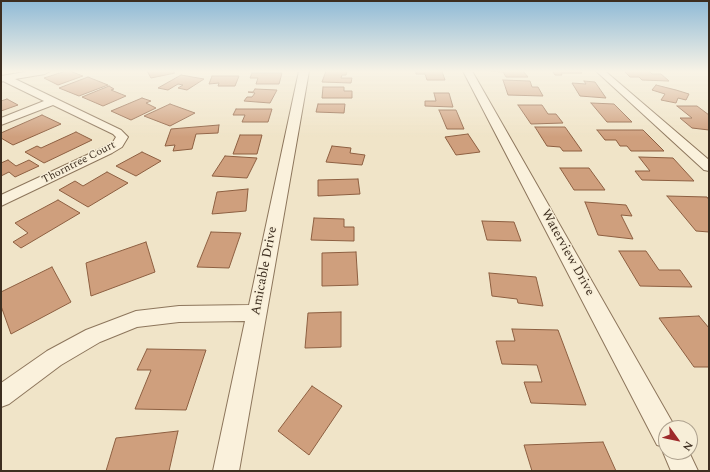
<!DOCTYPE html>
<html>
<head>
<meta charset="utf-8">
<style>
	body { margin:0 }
	#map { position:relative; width:710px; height:472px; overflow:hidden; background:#f0e4c8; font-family:Spectral,serif }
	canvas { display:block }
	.frame { position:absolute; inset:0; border:2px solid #3d2e20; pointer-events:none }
	.north { position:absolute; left:658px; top:420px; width:40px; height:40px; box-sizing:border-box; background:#f7eed8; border:1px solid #ada18e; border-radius:50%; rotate:123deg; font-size:11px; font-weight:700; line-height:16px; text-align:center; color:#3d2e20 }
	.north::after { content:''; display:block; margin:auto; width:14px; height:18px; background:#9e2a2b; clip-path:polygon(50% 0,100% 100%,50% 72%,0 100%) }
</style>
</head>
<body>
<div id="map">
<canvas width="710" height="472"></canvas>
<div class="frame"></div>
<div class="north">N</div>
</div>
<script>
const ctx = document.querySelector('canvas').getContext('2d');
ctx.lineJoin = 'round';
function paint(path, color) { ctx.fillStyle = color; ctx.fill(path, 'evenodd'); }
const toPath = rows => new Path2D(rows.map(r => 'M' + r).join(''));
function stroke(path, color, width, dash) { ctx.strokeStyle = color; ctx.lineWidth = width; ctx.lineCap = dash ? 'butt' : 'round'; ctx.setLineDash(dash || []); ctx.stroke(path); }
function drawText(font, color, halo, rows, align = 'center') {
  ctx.font = font + ' Spectral,serif'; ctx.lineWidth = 3; ctx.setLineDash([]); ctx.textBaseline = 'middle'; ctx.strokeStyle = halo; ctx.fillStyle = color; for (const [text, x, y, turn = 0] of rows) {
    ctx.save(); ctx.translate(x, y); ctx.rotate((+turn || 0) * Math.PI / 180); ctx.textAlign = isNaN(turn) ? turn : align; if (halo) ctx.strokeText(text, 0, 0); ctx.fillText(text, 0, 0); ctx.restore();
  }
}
const building = toPath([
	[66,71,70,71,83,76,58,85,44,78,66,71],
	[147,71,173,71,175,73,151,78,147,71],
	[326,71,347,71,346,75,342,75,341,78,352,78,351,83,322,82,326,71],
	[416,71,442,71,445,80,427,80,425,74,416,74,416,71],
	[491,71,523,71,528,77,506,77,503,72,491,71],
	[552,71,580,71,582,73,561,73,562,75,555,75,552,71],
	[624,71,649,71,652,74,661,74,669,81,642,80,639,77,630,77,624,71],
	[252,73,282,73,279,84,256,84,258,78,250,78,252,73],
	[181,75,204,79,187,90,178,88,183,85,178,84,168,90,158,88,181,75],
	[212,76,239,76,235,86,218,86,219,83,209,84,212,76],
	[88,77,108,85,79,96,59,88,88,77],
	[503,80,530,81,532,87,538,87,543,96,508,95,503,80],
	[584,81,595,82,606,98,580,96,572,83,586,84,584,81],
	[656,85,676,90,689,94,686,100,678,98,676,103,661,100,665,94,652,90,656,85],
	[109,86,114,89,111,90,126,96,103,106,82,97,109,86],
	[323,87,344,87,344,91,352,91,352,98,322,98,323,87],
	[255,89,277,90,270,103,244,101,247,97,252,97,255,93,248,92,253,92,255,89],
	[434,93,449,93,453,107,425,106,425,101,436,101,434,93],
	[142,98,151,101,146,103,156,108,131,120,111,111,142,98],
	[7,99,18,105,1,111,1,101,7,99],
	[591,103,614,104,632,122,607,122,591,103],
	[170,104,195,113,170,126,144,116,170,104],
	[318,104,345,104,344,113,316,112,318,104],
	[518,105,542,105,548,114,556,114,563,123,531,124,518,105],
	[677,106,697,106,709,115,709,130,692,128,680,118,692,118,677,106],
	[236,109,272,109,268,122,242,122,245,115,233,115,236,109],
	[439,110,456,110,464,129,447,129,439,110],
	[42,115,61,124,13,145,1,138,1,133,42,115],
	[219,125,218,133,196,134,192,149,173,151,175,145,165,146,171,129,219,125],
	[535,127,565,127,582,151,563,151,560,147,547,146,535,127],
	[597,130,643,130,664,151,631,151,627,146,620,146,616,140,605,140,597,130],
	[76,132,92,140,44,163,25,152,37,146,41,148,76,132],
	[468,134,480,152,456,155,445,137,468,134],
	[240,135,262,135,257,154,233,154,240,135],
	[332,146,351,148,350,153,365,155,362,165,326,162,332,146],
	[142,152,161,161,136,176,116,166,142,152],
	[225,156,257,158,247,178,212,176,225,156],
	[639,157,673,158,694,181,642,180,635,171,650,171,639,157],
	[8,160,16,166,29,160,39,166,15,177,9,172,1,176,1,163,8,160],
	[560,168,589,168,605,190,574,190,560,168],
	[107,172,128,183,88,207,59,190,75,181,83,186,107,172],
	[358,179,360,194,318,196,318,180,358,179],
	[248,189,246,211,212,214,217,192,248,189],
	[667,196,707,197,709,200,709,232,696,231,667,196],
	[58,200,80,213,21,248,13,242,28,233,15,223,58,200],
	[585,202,626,205,632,216,621,215,633,239,598,235,585,202],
	[314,218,344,219,344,227,354,227,354,241,311,240,314,218],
	[482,221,514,222,521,241,487,240,482,221],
	[211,232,241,233,229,268,197,267,211,232],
	[146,242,155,272,91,296,86,263,146,242],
	[619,251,646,251,659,270,680,270,692,287,640,286,619,251],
	[356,252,358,285,322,286,322,253,356,252],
	[52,267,71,302,11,334,1,306,1,292,52,267],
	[489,273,536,277,543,306,518,303,517,299,492,296,489,273],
	[341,312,341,347,305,348,308,313,341,312],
	[699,316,709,328,709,367,694,367,659,318,699,316],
	[512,329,558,330,586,405,531,403,524,382,542,382,537,365,502,364,496,341,515,341,512,329],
	[147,349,206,350,186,410,135,409,151,370,137,370,147,349],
	[312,386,342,406,309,455,278,431,312,386],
	[178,431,169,471,106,471,116,438,178,431],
	[603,442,616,471,532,471,524,445,603,442]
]);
paint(building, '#cf9f7d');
stroke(building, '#8d5f41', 1);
const street = toPath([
	[31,71,50,71,45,74,15,79,121,130,128,137,122,147,112,153,1,206,1,195,104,147,113,142,116,137,113,134,53,105,1,125,1,118,44,101,3,81,1,82,1,76,31,71],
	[299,71,309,71,239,471,213,471,245,321,179,322,137,327,100,342,61,365,9,404,1,407,1,383,47,351,86,330,136,311,179,306,249,305,299,71],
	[463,71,472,71,675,427,666,428,666,452,689,452,698,471,671,471,663,452,664,447,657,445,463,71],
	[596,71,605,71,709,160,709,171,704,170,596,71]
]);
stroke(street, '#8d765c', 2);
paint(street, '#faf1dc');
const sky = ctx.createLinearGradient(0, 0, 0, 137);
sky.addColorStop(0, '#8fbad6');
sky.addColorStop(0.52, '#f8f3e6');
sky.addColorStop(1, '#f8f3e600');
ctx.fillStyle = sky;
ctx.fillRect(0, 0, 710, 137);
drawText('11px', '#3d2e20', '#f7eed8', [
	["Thorntree Court",79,163,-27]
]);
drawText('13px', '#3d2e20', '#f7eed8', [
	["Waterview Drive",567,253,61],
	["Amicable Drive",265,271,-79]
]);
</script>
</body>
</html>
